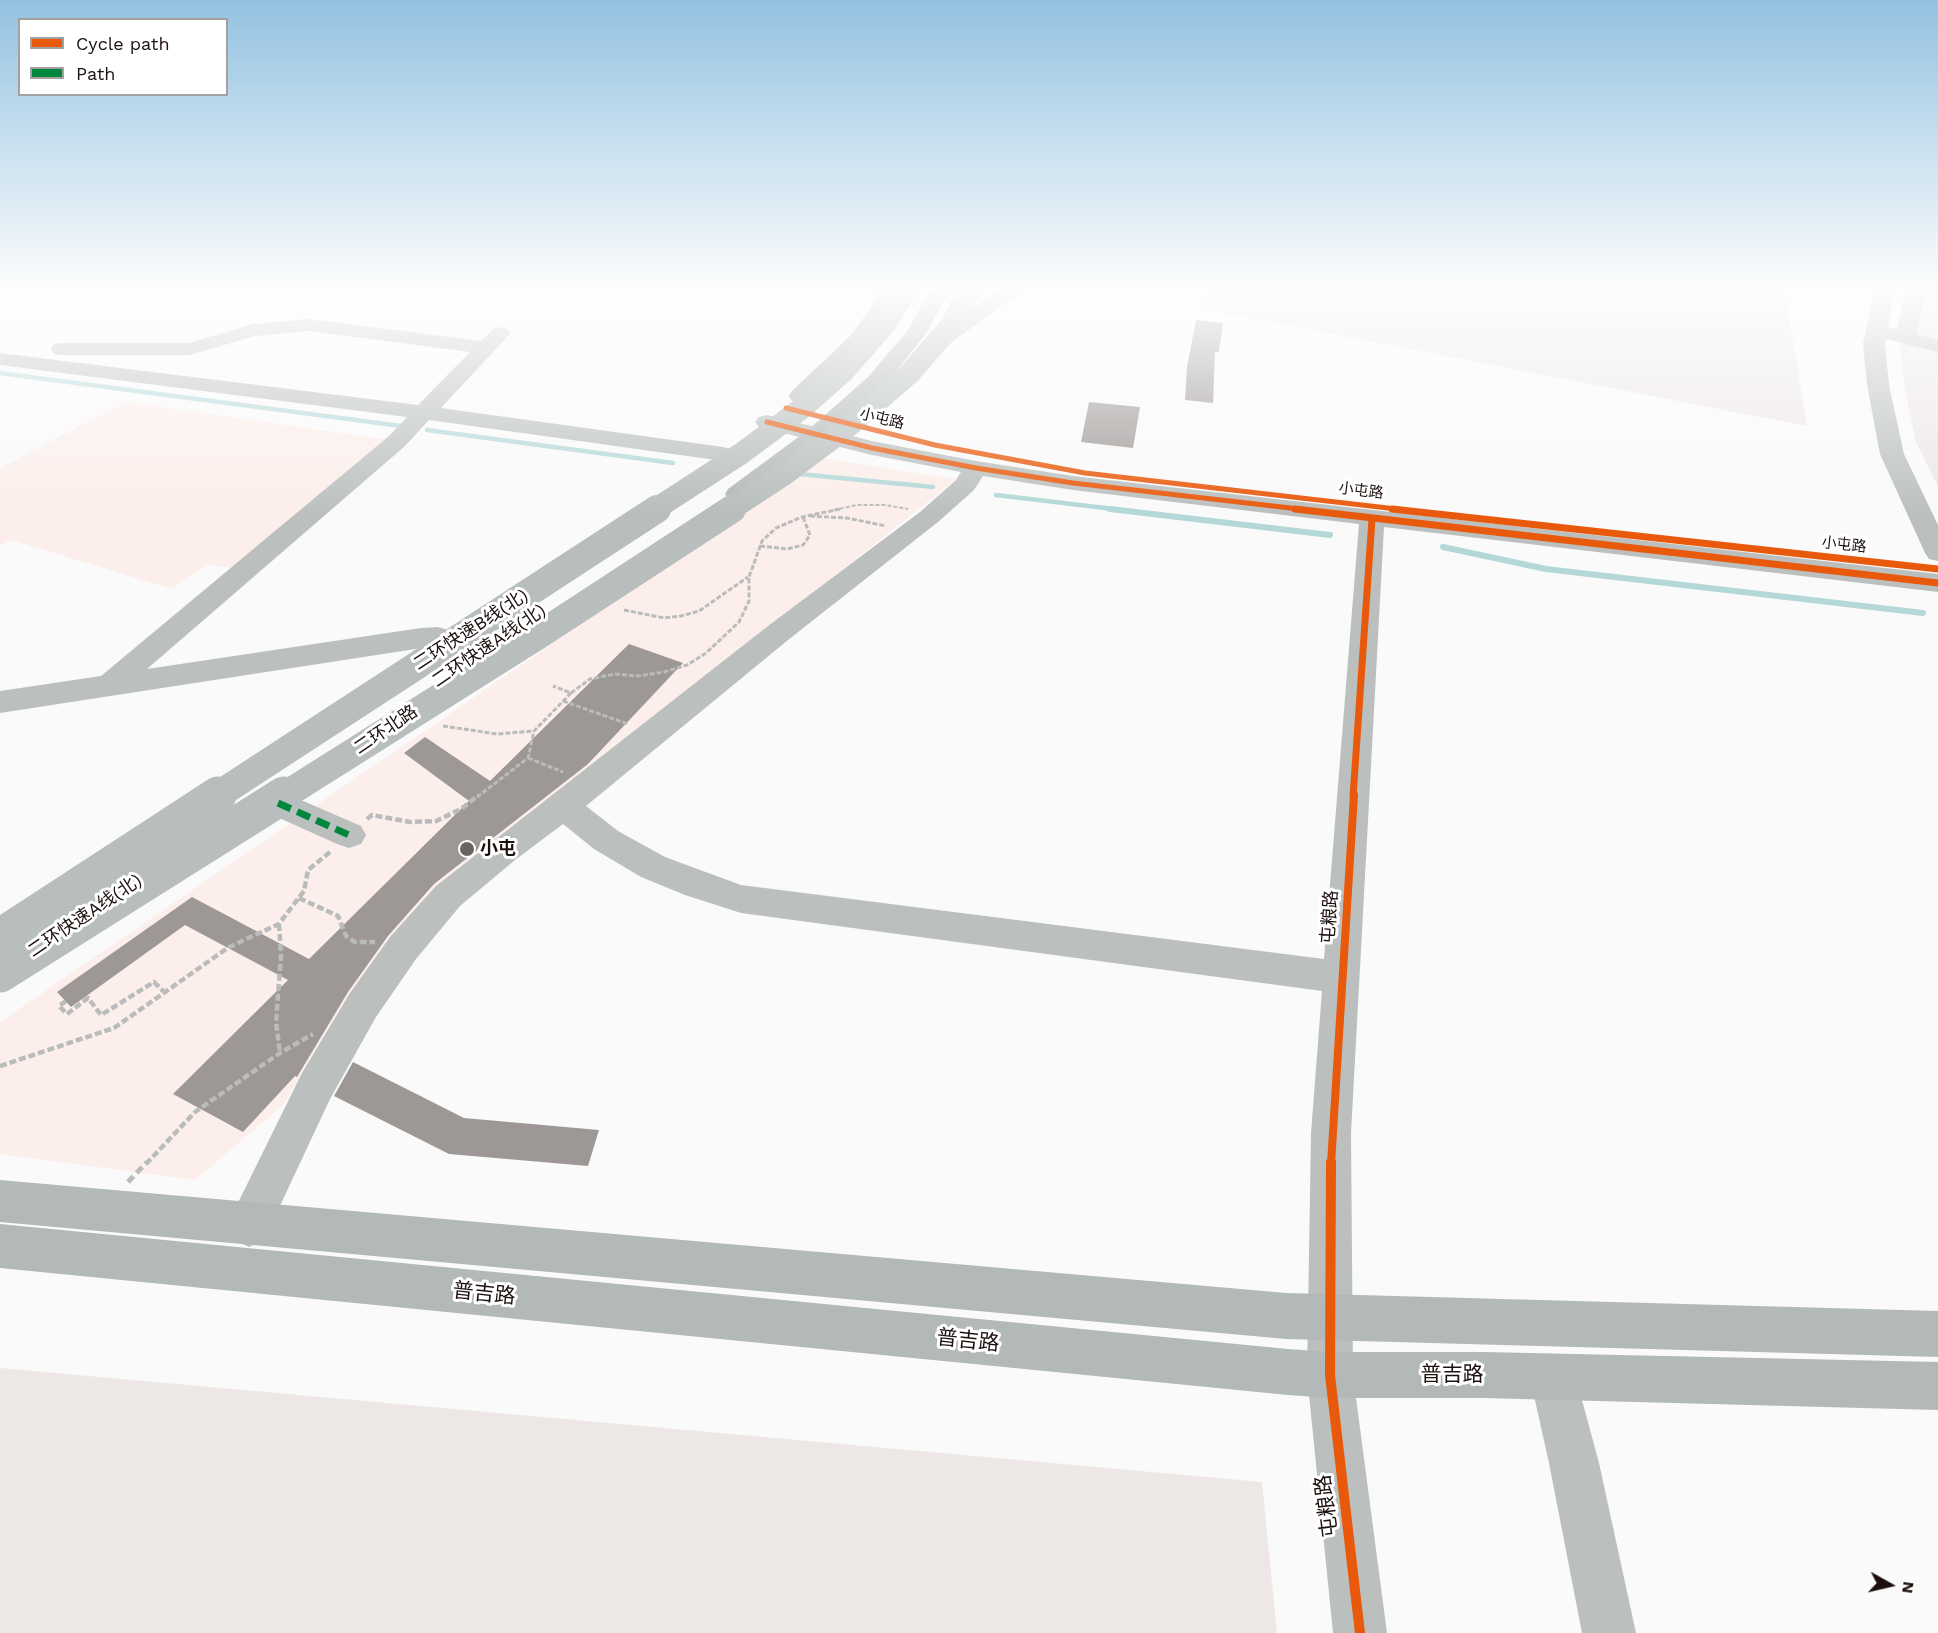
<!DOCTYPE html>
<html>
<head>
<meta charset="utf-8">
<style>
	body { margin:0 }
	#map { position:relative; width:1938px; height:1633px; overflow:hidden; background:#fafafa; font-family:"Work Sans",sans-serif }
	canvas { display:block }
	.legend { position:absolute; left:18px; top:18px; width:210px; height:78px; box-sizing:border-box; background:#fff; border:2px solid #a4a09f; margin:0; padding:8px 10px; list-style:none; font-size:18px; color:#1c110e }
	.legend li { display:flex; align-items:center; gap:12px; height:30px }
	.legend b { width:30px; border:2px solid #a4a09f }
	.north { position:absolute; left:1860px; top:1555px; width:60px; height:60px; -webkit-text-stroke:4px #fff; paint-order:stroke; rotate:98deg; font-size:16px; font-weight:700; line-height:24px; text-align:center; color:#1c110e }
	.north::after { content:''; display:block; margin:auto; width:21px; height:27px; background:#1c110e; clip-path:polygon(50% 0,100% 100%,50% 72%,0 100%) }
</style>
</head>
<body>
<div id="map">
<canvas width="1938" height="1633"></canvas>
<ul class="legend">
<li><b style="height:8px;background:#e8590c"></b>Cycle path</li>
<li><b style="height:8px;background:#00873e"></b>Path</li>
</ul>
<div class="north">N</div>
</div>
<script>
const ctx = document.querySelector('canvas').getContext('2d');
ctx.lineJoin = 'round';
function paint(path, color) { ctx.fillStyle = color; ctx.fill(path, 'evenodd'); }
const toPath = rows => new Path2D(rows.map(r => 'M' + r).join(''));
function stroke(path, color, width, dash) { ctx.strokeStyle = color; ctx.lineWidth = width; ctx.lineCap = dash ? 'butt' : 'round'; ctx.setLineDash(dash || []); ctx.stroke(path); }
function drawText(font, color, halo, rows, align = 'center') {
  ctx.font = font + ' "Work Sans","Noto Sans SC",sans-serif'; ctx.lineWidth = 6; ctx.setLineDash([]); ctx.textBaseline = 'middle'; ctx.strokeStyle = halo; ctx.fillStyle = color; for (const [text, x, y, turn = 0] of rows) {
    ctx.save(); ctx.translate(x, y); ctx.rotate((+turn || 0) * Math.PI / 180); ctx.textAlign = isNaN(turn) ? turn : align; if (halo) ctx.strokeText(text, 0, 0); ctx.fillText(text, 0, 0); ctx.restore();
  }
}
paint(toPath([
	[1216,286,1784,286,1807,426,1199,308],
	[1910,286,1938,286,1938,487,1916,442,1905,391,1899,336],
	[0,1368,1262,1482,1277,1633,0,1633]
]), '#ede7e6');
paint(toPath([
	[126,402,391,440,241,570,207,564,172,589,12,540,0,545,0,468],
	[823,458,956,479,612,754,466,862,375,958,283,1105,195,1180,0,1154,0,1022]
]), '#fceeea');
stroke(toPath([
	[0,373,401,426],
	[427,430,673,463],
	[799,474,933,487],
	[996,495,1122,510]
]), '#b3d8d7', 4.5);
stroke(toPath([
	[1110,509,1330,535],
	[1443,547,1546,569,1923,613]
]), '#b3d8d7', 6);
paint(toPath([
	[1196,320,1223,323,1219,352,1215,352,1213,403,1185,400,1187,367],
	[1089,402,1140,407,1133,448,1081,442],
	[629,644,683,663,588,764,434,884,388,936,348,992,297,1077,295,1076,243,1132,173,1094,288,980,185,925,71,1007,57,992,192,897,309,959,469,801,404,753,425,737,490,781],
	[353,1062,464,1118,599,1130,588,1166,449,1154,334,1096]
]), '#9d9896');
stroke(toPath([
	[834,510,857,505,885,505,908,509]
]), '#babcbc', 2, [4, 2]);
stroke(toPath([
	[810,516,847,518,886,526],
	[760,546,787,549,803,545,810,535,803,517],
	[624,610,664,618,681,616,699,611,748,577],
	[571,693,590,679,615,674,638,676,664,672,687,665,706,653,739,622,749,601,749,577,762,541,776,528,802,517,840,509],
	[563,701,628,724],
	[443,726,497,734,534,731],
	[528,758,563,772],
	[477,797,528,758,534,731,571,693,553,686]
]), '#babcbc', 3, [5, 2]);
stroke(toPath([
	[367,819,372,815,410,822,436,821,461,809,479,795],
	[299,898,338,916,346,936,355,942,375,942],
	[279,924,281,956,276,1022,280,1053],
	[66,1001,59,1006,67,1014,88,998,101,1015,154,982,164,992],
	[0,1066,114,1028,229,947,279,924,304,891,308,870,330,852],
	[146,1164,195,1112,280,1053,313,1034]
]), '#babcbc', 4.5, [7, 3]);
stroke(toPath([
	[128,1182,147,1162]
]), '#babcbc', 5, [8, 4.5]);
paint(toPath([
	[1005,286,1028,286,936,354,928,355,920,354,917,349,920,344,1005,286],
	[1875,286,1895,286,1888,327,1897,329,1906,286,1926,286,1917,334,1938,340,1938,352,1886,339,1885,344,1889,385,1904,454,1938,525,1938,561,1929,559,1925,553,1880,454,1867,385,1863,344,1875,286],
	[309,319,481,341,493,329,500,327,507,329,510,333,507,337,441,408,723,447,731,449,735,454,731,459,723,461,429,420,405,446,147,669,421,628,438,627,448,630,452,637,448,644,0,713,0,691,101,676,389,436,407,417,0,365,0,353,418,405,470,352,309,331,255,336,190,355,62,355,54,354,51,349,54,344,62,343,189,343,253,324,309,319],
	[767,415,872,441,976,461,1073,476,1938,574,1938,592,1384,527,1351,1133,1353,1375,1387,1633,1333,1633,1307,1375,1311,1133,1322,991,741,913,685,895,641,877,594,849,563,824,515,860,460,906,416,959,376,1017,330,1099,264,1240,249,1247,234,1240,227,1225,302,1073,350,993,390,937,436,886,768,626,920,512,956,480,961,472,872,455,759,427,755,422,759,417,767,415],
	[983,476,1073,490,1359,524,1324,959,741,885,665,857,618,831,586,806,788,640,938,522,974,490,983,476],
	[278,790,361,826,366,835,361,844,349,848,337,844,266,812,262,803,266,794,278,790],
	[1553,1355,1570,1361,1576,1378,1599,1463,1636,1633,1582,1633,1549,1463,1530,1378,1536,1361,1553,1355]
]), '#bbc0bf');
paint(toPath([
	[883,286,903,286,889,311,864,344,808,401,800,403,792,401,789,396,792,391,850,336,870,309,883,286],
	[932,286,952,286,927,332,884,387,824,440,746,499,737,501,728,499,725,494,728,489,808,430,868,377,908,330,932,286],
	[0,1180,1286,1293,1938,1311,1938,1357,1286,1339,0,1222,0,1180],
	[0,1224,1288,1349,1330,1352,1484,1352,1938,1362,1938,1410,1484,1398,1330,1398,1288,1395,0,1268,0,1224]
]), '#b3b8b8');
stroke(toPath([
	[654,510,742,453,801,409,844,371,886,323,908,286],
	[730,510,785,474,844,430,909,374,950,327,973,286]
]), '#b8bebd', 22);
stroke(toPath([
	[215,797,657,509],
	[282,797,542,633,732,509]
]), '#b8bebd', 28);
stroke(toPath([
	[0,937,218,795],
	[0,974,284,795]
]), '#b8bebd', 37);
stroke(toPath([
	[278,803,349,835]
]), '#00873e', 7, [14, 7]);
stroke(toPath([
	[786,408,935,445,1085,473,1405,510],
	[767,422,872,448,976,468,1073,483,1308,510]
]), '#e8590c', 5);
stroke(toPath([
	[1295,509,1938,583],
	[1392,509,1938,569],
	[1353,797,1372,519]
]), '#e8590c', 7);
stroke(toPath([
	[1331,1164,1354,795]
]), '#e8590c', 8);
stroke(toPath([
	[1331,1162,1330,1375,1360,1633]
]), '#e8590c', 10);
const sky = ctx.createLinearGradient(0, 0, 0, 514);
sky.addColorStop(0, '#93c2e1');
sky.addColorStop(0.56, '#fdfdfd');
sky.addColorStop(1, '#fdfdfd00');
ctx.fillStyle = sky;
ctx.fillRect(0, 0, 1938, 514);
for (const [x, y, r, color] of [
	[467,849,8,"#6a6361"]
]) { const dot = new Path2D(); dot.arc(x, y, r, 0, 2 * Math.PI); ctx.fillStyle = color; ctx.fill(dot); stroke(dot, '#fff', 2); }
drawText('15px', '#1c110e', '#fff', [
	["小屯路",882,419,14],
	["小屯路",1361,491,7],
	["小屯路",1844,545,6]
]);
drawText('18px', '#1c110e', '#fff', [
	["二环快速B线(北)",471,630,-33],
	["二环快速A线(北)",489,646,-34],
	["二环北路",386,730,-34],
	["二环快速A线(北)",85,916,-34],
	["屯粮路",1330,917,-86]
]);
drawText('bold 18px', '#1c110e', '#fff', [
	["小屯",480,849]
], 'left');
drawText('21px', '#1c110e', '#fff', [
	["普吉路",484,1294,6],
	["普吉路",968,1341,6],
	["普吉路",1452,1375],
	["屯粮路",1327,1506,-97]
]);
</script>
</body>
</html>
